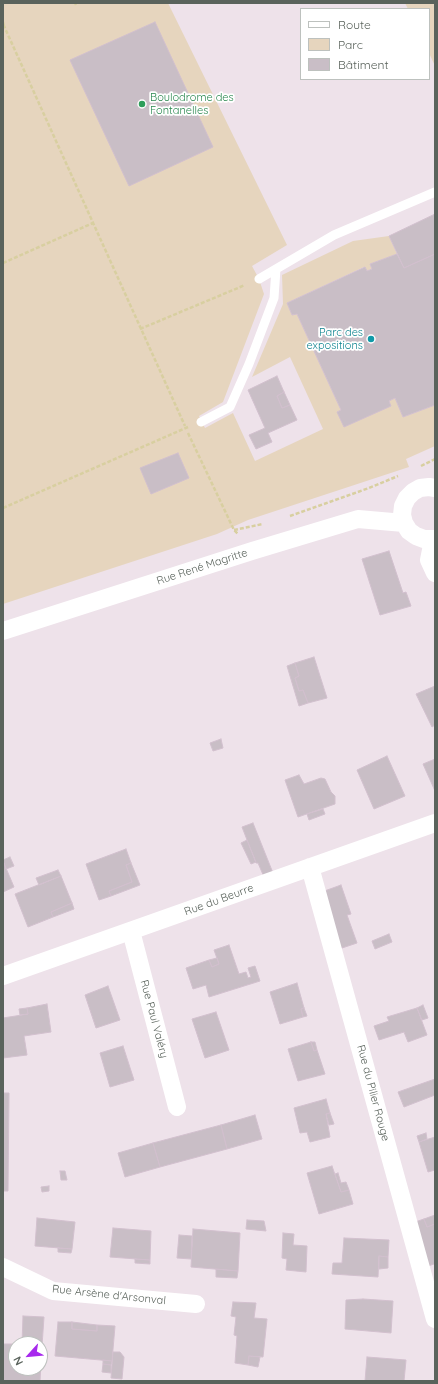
<!DOCTYPE html>
<html>
<head>
<meta charset="utf-8">
<style>
	body { margin:0 }
	#map { position:relative; width:438px; height:1384px; overflow:hidden; background:#eee2ea; font-family:Quicksand,sans-serif }
	canvas { display:block }
	.frame { position:absolute; inset:0; border:4px solid #5a635c; pointer-events:none }
	.legend { position:absolute; left:300px; top:8px; width:130px; height:72px; box-sizing:border-box; background:#fff; border:1px solid #bdc1be; margin:0; padding:5px 7px; list-style:none; font-size:12px; color:#5a635c }
	.legend li { display:flex; align-items:center; gap:8px; height:20px }
	.legend b { width:20px; border:1px solid #bdc1be }
	.north { position:absolute; left:8px; top:1336px; width:40px; height:40px; box-sizing:border-box; background:#fff; border:1px solid #bdc1be; border-radius:50%; rotate:243deg; font-size:11px; font-weight:700; line-height:16px; text-align:center; color:#5a635c }
	.north::after { content:''; display:block; margin:auto; width:14px; height:18px; background:#a729ed; clip-path:polygon(50% 0,100% 100%,50% 72%,0 100%) }
</style>
</head>
<body>
<div id="map">
<canvas width="438" height="1384"></canvas>
<div class="frame"></div>
<ul class="legend">
<li><b style="height:5px;background:#fff"></b>Route</li>
<li><b style="height:11px;background:#e6d5be"></b>Parc</li>
<li><b style="height:11px;background:#c9bec6"></b>Bâtiment</li>
</ul>
<div class="north">N</div>
</div>
<script>
const ctx = document.querySelector('canvas').getContext('2d');
ctx.lineJoin = 'round';
function paint(path, color) { ctx.fillStyle = color; ctx.fill(path, 'evenodd'); }
const toPath = rows => new Path2D(rows.map(r => 'M' + r).join(''));
function stroke(path, color, width, dash) { ctx.strokeStyle = color; ctx.lineWidth = width; ctx.lineCap = dash ? 'butt' : 'round'; ctx.setLineDash(dash || []); ctx.stroke(path); }
function drawText(font, color, halo, rows, align = 'center') {
  ctx.font = font + ' Quicksand,sans-serif'; ctx.lineWidth = 3.5; ctx.setLineDash([]); ctx.textBaseline = 'middle'; ctx.strokeStyle = halo; ctx.fillStyle = color; for (const [text, x, y, turn = 0] of rows) {
    ctx.save(); ctx.translate(x, y); ctx.rotate((+turn || 0) * Math.PI / 180); ctx.textAlign = isNaN(turn) ? turn : align; if (halo) ctx.strokeText(text, 0, 0); ctx.fillText(text, 0, 0); ctx.restore();
  }
}
paint(toPath([
	[3,3,168,3,287,245,252,266,259,279,264,294,223,402,199,416,205,428,233,413,255,461,323,429,290,357,252,377,283,304,282,275,353,241,389,236,397,254,370,264,372,269,367,271,364,267,287,303,292,315,297,314,341,410,337,412,391,406,389,401,395,398,403,417,435,405,435,446,406,459,409,467,248,520,217,534,3,604],
	[405,3,435,3,435,66,429,53,429,9,408,9]
]), '#e6d5be');
const building = toPath([
	[155,22,213,147,129,186,70,60,155,22],
	[435,214,435,254,404,268,389,236,435,214],
	[397,254,404,268,435,254,435,405,403,417,395,398,389,401,391,406,344,427,337,412,341,410,297,314,292,315,287,303,365,267,367,271,372,269,370,264,397,254],
	[277,376,284,392,277,396,282,408,290,405,297,420,268,433,272,442,256,449,249,435,265,428,248,390,277,376],
	[284,392,290,405,282,408,277,396,284,392],
	[178,453,189,478,151,494,140,468,178,453],
	[389,551,403,593,406,592,411,606,380,615,362,559,389,551],
	[314,657,327,698,308,703,303,690,299,691,295,678,299,676,295,663,314,657],
	[295,663,299,676,295,678,299,691,303,690,308,703,299,706,287,666,295,663],
	[435,686,435,725,432,727,416,694,435,686],
	[221,739,223,748,213,751,210,743,221,739],
	[387,756,405,796,374,809,357,770,387,756],
	[435,759,435,791,423,764,435,759],
	[299,775,304,784,321,778,325,779,331,792,335,796,335,804,298,817,285,780,299,775],
	[323,809,325,814,309,820,307,814,323,809],
	[253,823,273,873,264,877,258,863,256,863,242,827,253,823],
	[247,840,256,862,251,864,241,843,247,840],
	[126,849,131,863,126,865,132,882,109,891,111,896,99,900,86,864,126,849],
	[10,857,14,866,6,869,3,860,10,857],
	[3,861,14,887,3,892,3,861],
	[131,863,140,885,111,896,109,891,132,882,126,865,131,863],
	[58,870,61,876,39,885,36,878,58,870],
	[61,876,72,903,51,912,53,917,28,927,15,894,61,876],
	[341,885,351,914,347,915,357,943,339,949,319,893,341,885],
	[72,903,74,909,53,917,51,912,72,903],
	[389,934,392,942,375,949,372,941,389,934],
	[229,945,239,974,246,972,248,978,251,977,248,968,255,966,260,981,209,997,206,985,193,989,186,968,209,960,212,967,219,964,214,950,229,945],
	[217,958,219,964,212,967,209,960,217,958],
	[297,983,304,1008,301,1009,303,1017,280,1024,270,992,297,983],
	[108,986,120,1020,96,1028,85,995,108,986],
	[47,1004,51,1032,24,1036,27,1055,3,1058,3,1018,28,1014,27,1008,47,1004],
	[423,1005,428,1018,422,1020,417,1008,423,1005],
	[27,1008,28,1014,20,1015,19,1009,27,1008],
	[304,1008,307,1016,303,1017,301,1009,304,1008],
	[417,1008,427,1035,408,1042,404,1032,379,1040,374,1026,389,1021,387,1017,417,1008],
	[216,1012,229,1050,205,1058,192,1019,216,1012],
	[311,1042,315,1042,317,1050,314,1051,311,1042],
	[311,1042,314,1051,317,1050,325,1074,298,1081,288,1049,311,1042],
	[123,1046,134,1080,110,1087,100,1053,123,1046],
	[435,1079,435,1095,404,1107,398,1092,435,1079],
	[3,1093,9,1093,8,1191,3,1191,3,1093],
	[326,1099,330,1113,326,1114,330,1137,310,1142,307,1132,300,1133,294,1108,326,1099],
	[330,1113,334,1124,329,1125,326,1114,330,1113],
	[255,1115,262,1139,227,1149,221,1125,255,1115],
	[221,1125,227,1149,160,1167,153,1143,221,1125],
	[426,1133,427,1139,419,1142,417,1136,426,1133],
	[435,1137,435,1170,428,1172,419,1142,435,1137],
	[153,1143,160,1167,125,1177,118,1153,153,1143],
	[332,1166,341,1192,349,1190,353,1204,319,1214,307,1173,332,1166],
	[60,1171,65,1171,67,1180,61,1180,60,1171],
	[338,1173,341,1183,346,1182,349,1190,341,1192,335,1174,338,1173],
	[49,1186,49,1191,42,1192,41,1187,49,1186],
	[435,1215,435,1224,427,1227,424,1219,435,1215],
	[37,1218,75,1222,72,1249,35,1246,37,1218],
	[424,1219,427,1227,435,1224,435,1266,434,1264,428,1266,415,1222,424,1219],
	[247,1220,264,1221,266,1231,246,1229,247,1220],
	[113,1228,151,1231,150,1260,110,1257,113,1228],
	[193,1229,240,1233,238,1271,191,1267,193,1229],
	[283,1233,294,1234,293,1245,307,1246,306,1272,286,1270,287,1259,282,1258,283,1233],
	[179,1235,192,1236,191,1259,177,1258,179,1235],
	[344,1238,389,1240,388,1257,379,1256,378,1277,332,1274,333,1263,342,1263,344,1238],
	[58,1248,72,1249,71,1253,58,1252,58,1248],
	[379,1256,388,1257,388,1268,379,1269,379,1256],
	[135,1259,150,1260,150,1264,135,1263,135,1259],
	[216,1269,238,1271,237,1278,216,1277,216,1269],
	[363,1299,393,1301,391,1333,345,1329,346,1300,363,1299],
	[233,1302,256,1303,254,1318,267,1319,263,1357,249,1356,248,1365,235,1363,237,1336,234,1335,236,1317,231,1316,233,1302],
	[23,1316,44,1317,42,1346,40,1346,40,1344,22,1344,23,1316],
	[58,1322,72,1322,72,1329,97,1331,97,1325,115,1326,112,1361,55,1356,58,1322],
	[72,1322,97,1325,97,1331,72,1329,72,1322],
	[3,1344,16,1344,16,1368,40,1368,40,1346,42,1346,40,1381,3,1381,3,1344],
	[113,1352,120,1352,124,1357,122,1379,111,1378,113,1352],
	[249,1356,260,1357,258,1367,248,1365,249,1356],
	[367,1357,406,1360,404,1381,365,1381,367,1357],
	[103,1360,112,1361,111,1365,103,1364,103,1360],
	[103,1364,111,1365,111,1373,102,1372,103,1364]
]);
paint(building, '#c9bec6');
stroke(building, '#d2c0ce', 1);
stroke(toPath([
	[75,3,76,5],
	[3,22,4,26],
	[3,27,4,26,185,426],
	[3,263,93,223],
	[140,329,245,285],
	[188,433,234,530,238,534],
	[421,466,435,459],
	[3,508,188,427],
	[290,516,369,488,398,476],
	[234,530,263,524]
]), '#d8cfa0', 2.5, [4, 2]);
stroke(toPath([
	[259,279,334,235,435,192],
	[201,422,230,407,249,364,274,298,276,269]
]), '#fff', 9);
stroke(toPath([
	[435,488,429,487,420,488,413,492,407,498,403,506,402,515,404,523,409,531,416,536,424,539,435,539],
	[433,540,429,560,435,573],
	[3,631,252,551,358,519,404,523],
	[310,867,435,1319],
	[131,931,177,1107],
	[3,976,435,823],
	[3,1267,53,1291,196,1304]
]), '#fff', 18);
for (const [x, y, r, color] of [
	[142,104,4,"#2e9e5b"],
	[371,339,4,"#0f9aa8"]
]) { const dot = new Path2D(); dot.arc(x, y, r, 0, 2 * Math.PI); ctx.fillStyle = color; ctx.fill(dot); stroke(dot, '#fff', 1.5); }
drawText('11px', '#27864d', '#fff', [
	["Boulodrome des",150,98],
	["Fontanelles",150,111]
], 'left');
drawText('11px', '#0d838f', '#fff', [
	["Parc des",363,333],
	["expositions",363,346]
], 'right');
drawText('11px', '#5a635c', '#fff', [
	["Rue René Magritte",202,567,-18],
	["Rue du Beurre",219,900,-20],
	["Rue Paul Valéry",154,1019,75],
	["Rue du Pilier Rouge",373,1093,75],
	["Rue Arsène d'Arsonval",109,1295,6]
]);
</script>
</body>
</html>
